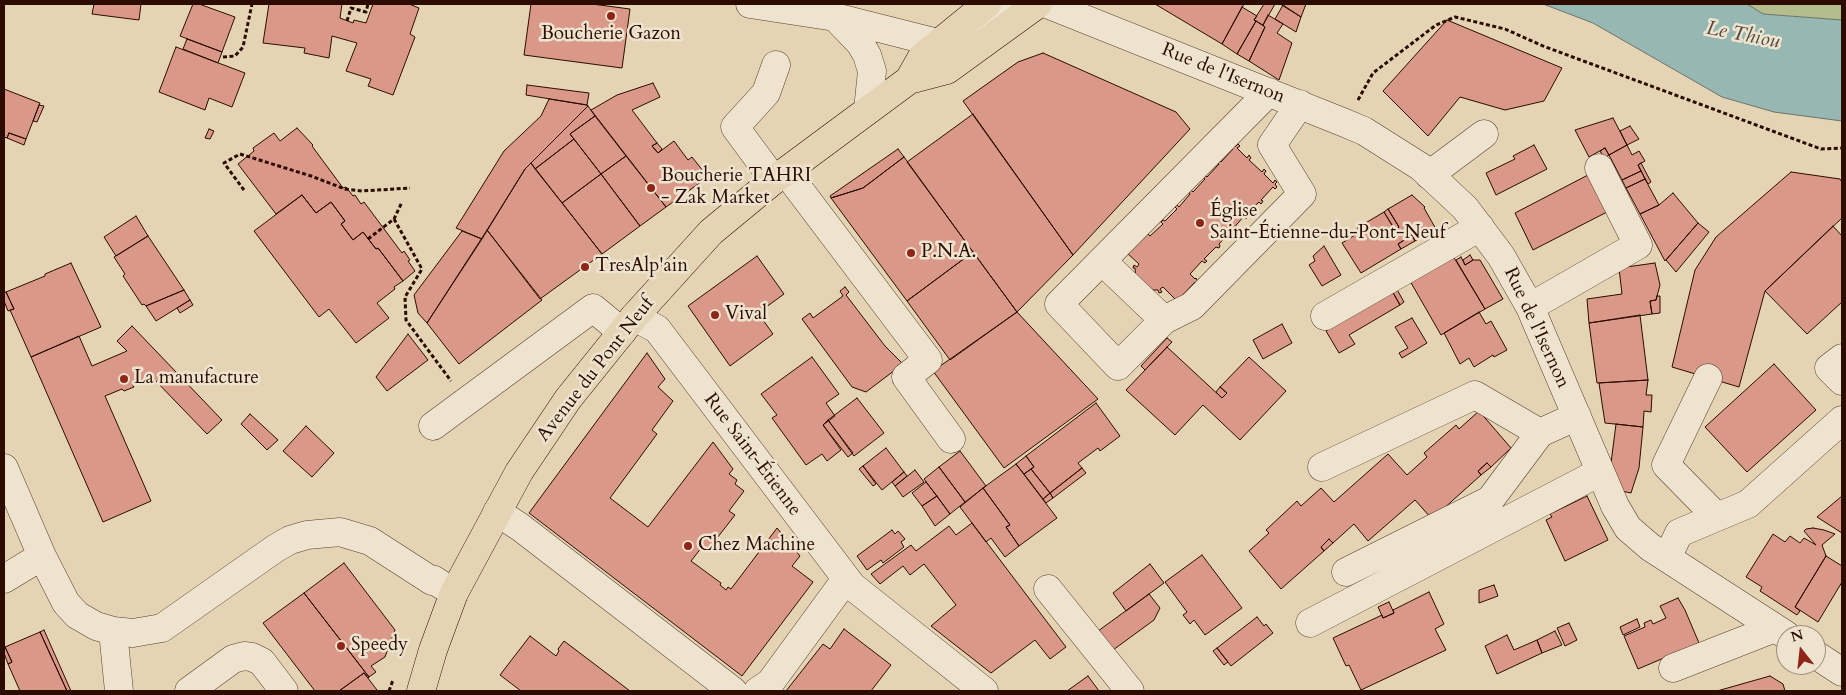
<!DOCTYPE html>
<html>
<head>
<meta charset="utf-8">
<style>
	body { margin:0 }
	#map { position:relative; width:1846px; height:695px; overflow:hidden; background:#e4d4b3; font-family:Cardo,serif }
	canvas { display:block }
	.frame { position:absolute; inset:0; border:5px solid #2c0c00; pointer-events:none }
	.north { position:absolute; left:1776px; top:625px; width:50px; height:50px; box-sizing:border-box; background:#ede3ce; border:1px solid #a08d7c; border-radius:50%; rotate:344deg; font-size:14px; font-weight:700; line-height:20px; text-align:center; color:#2c0c00 }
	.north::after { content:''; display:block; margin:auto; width:18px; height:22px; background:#8f2418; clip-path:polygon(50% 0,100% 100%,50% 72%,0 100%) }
</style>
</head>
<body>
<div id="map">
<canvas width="1846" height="695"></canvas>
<div class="frame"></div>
<div class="north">N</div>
</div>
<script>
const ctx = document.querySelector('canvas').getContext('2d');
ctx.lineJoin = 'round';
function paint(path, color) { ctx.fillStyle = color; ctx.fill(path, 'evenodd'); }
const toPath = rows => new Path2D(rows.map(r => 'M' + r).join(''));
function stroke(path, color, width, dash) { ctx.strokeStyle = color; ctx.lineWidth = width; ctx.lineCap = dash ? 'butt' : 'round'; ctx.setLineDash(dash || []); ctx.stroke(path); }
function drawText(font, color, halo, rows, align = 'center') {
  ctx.font = font + ' Cardo,serif'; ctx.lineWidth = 5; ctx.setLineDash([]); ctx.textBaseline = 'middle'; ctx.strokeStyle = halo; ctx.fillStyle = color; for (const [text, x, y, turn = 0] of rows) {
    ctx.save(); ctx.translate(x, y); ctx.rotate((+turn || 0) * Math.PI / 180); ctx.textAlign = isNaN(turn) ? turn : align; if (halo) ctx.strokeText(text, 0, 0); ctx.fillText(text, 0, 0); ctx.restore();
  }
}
paint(toPath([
	[1747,4,1842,4,1842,20,1763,14]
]), '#b4bd8c');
const water = toPath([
	[1543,4,1747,4,1763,14,1842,20,1842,121,1774,112,1722,97,1593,23,1543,4]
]);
paint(water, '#96b7b2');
stroke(water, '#6c736b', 1);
const building = toPath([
	[94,4,141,4,139,20,92,14,94,4],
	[193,4,199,4,235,17,222,52,180,36,193,4],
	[269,4,342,4,340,18,353,23,354,20,366,23,373,4,409,4,419,8,410,34,415,37,393,95,368,86,371,79,346,71,357,43,332,36,329,58,304,53,305,48,263,43,269,4],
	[531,4,592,4,630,9,622,68,524,55,531,4],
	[1155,4,1244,4,1222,44,1155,4],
	[1264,4,1275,4,1263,25,1254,20,1264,4],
	[1280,4,1306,4,1301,17,1280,4],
	[1283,5,1301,17,1296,32,1275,19,1283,5],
	[1242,7,1257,16,1254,20,1256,21,1237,54,1222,44,1242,7],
	[1268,15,1283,24,1277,33,1292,43,1279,80,1249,61,1265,27,1263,25,1268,15],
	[1447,20,1562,68,1544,101,1505,110,1460,97,1428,136,1383,91,1447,20],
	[1256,21,1265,27,1249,61,1237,54,1256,21],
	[187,39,222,52,218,63,183,49,187,39],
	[176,47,245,73,232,107,209,98,205,110,159,92,176,47],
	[1043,53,1176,112,1190,129,1073,255,963,101,1018,62,1043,53],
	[653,83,660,97,632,110,657,143,652,146,658,153,674,141,688,160,692,157,708,177,666,207,591,110,617,95,653,83],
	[527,85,589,93,587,105,526,95,527,85],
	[4,89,40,103,26,139,9,133,7,138,4,137,4,89],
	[549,99,587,105,588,106,525,169,482,239,456,228,504,151,541,116,549,99],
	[39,105,44,106,37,122,33,121,39,105],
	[588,106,595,116,570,134,574,139,535,169,531,163,588,106],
	[973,114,1073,255,1017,312,907,162,973,114],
	[595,116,626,156,601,174,570,134,595,116],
	[1613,118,1627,145,1609,155,1605,148,1589,157,1575,130,1613,118],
	[1630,126,1639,139,1627,145,1620,131,1630,126],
	[297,128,313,145,312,146,343,188,346,187,353,196,355,195,361,204,364,202,402,253,404,251,410,260,408,261,415,271,403,281,378,248,376,249,363,232,353,240,341,224,345,221,331,202,316,213,302,195,276,214,238,164,254,151,253,148,274,133,280,141,297,128],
	[209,129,214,131,210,139,205,138,209,129],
	[9,133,26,139,24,145,7,138,9,133],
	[574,139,601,174,562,203,535,169,574,139],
	[657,143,662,149,658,153,652,146,657,143],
	[1238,144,1240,146,1237,148,1247,158,1249,155,1251,158,1249,160,1262,172,1264,169,1266,171,1264,174,1273,183,1275,180,1277,182,1275,184,1277,187,1275,189,1273,187,1261,200,1263,201,1261,204,1259,202,1246,214,1248,217,1246,219,1244,216,1232,230,1235,232,1232,234,1230,232,1219,244,1220,246,1219,248,1216,247,1204,259,1207,261,1205,263,1202,261,1190,274,1195,279,1196,278,1198,282,1197,284,1195,282,1179,299,1175,299,1163,287,1160,289,1162,292,1159,293,1158,290,1148,290,1136,280,1135,268,1133,268,1134,265,1137,267,1139,264,1127,253,1146,232,1150,236,1163,224,1161,222,1163,220,1165,221,1177,209,1175,207,1177,205,1179,207,1190,194,1189,192,1191,190,1193,192,1205,179,1203,177,1205,175,1207,177,1219,164,1217,162,1219,160,1221,162,1233,149,1231,148,1234,145,1235,147,1238,144],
	[1534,145,1547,169,1496,195,1486,173,1515,159,1513,156,1534,145],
	[1627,145,1632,155,1639,151,1645,161,1638,165,1641,171,1622,180,1609,155,1627,145],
	[1605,148,1609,155,1604,158,1600,151,1605,148],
	[898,149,904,157,863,188,831,198,830,196,898,149],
	[626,156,666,207,640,226,601,174,626,156],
	[904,157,973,252,907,301,831,198,863,188,904,157],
	[531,163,602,254,540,299,487,230,525,169,531,163],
	[1641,163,1651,182,1648,184,1638,165,1641,163],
	[1641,171,1645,179,1626,188,1622,180,1641,171],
	[1791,172,1840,179,1842,182,1842,218,1765,291,1739,387,1672,367,1695,270,1716,237,1791,172],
	[601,174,640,226,602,254,562,203,601,174],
	[1588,175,1607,212,1533,250,1515,213,1588,175],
	[1645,179,1659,205,1640,214,1626,188,1645,179],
	[1673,193,1698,223,1665,261,1640,214,1659,205,1673,193],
	[302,195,316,213,331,202,345,221,341,224,353,240,363,232,376,249,378,248,403,281,394,287,395,289,377,303,389,318,356,343,329,309,319,317,254,231,302,195],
	[1412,195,1425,207,1424,208,1436,229,1415,241,1412,235,1398,244,1401,249,1361,273,1342,243,1360,232,1357,228,1384,212,1395,230,1399,227,1388,209,1412,195],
	[1388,209,1399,227,1395,230,1384,212,1388,209],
	[136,216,148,236,116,256,104,237,136,216],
	[1698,223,1709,232,1676,272,1666,260,1698,223],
	[1833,226,1842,236,1842,302,1807,334,1765,291,1833,226],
	[487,230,542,300,459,364,427,323,487,230],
	[462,231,482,239,427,323,418,313,414,295,462,231],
	[1412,235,1415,241,1401,249,1398,244,1412,235],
	[148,236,184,290,146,306,144,304,142,305,123,276,125,274,114,257,148,236],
	[1324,246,1341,275,1322,286,1309,265,1315,261,1313,256,1324,246],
	[973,252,1017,312,950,360,907,301,973,252],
	[1470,255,1473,260,1465,265,1463,260,1470,255],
	[757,256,784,294,758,313,773,334,730,366,688,306,757,256],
	[1453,256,1485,309,1441,335,1410,281,1453,256],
	[1461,257,1465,265,1473,260,1480,260,1503,299,1485,309,1456,260,1461,257],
	[71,263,101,327,31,357,10,310,14,309,6,292,45,276,45,274,71,263],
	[1655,263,1660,285,1656,300,1650,301,1652,314,1589,323,1587,299,1622,294,1619,268,1655,263],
	[1395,286,1404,302,1400,305,1391,289,1395,286],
	[845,287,849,292,846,295,885,346,903,364,866,392,852,387,802,319,810,313,813,318,843,296,840,291,845,287],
	[1391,289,1400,305,1349,335,1355,344,1339,353,1326,331,1391,289],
	[184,290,190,300,156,321,146,306,184,290],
	[6,292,14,309,8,311,4,301,4,293,6,292],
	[1657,296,1660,296,1660,313,1652,314,1650,301,1656,300,1657,296],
	[190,300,193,305,180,313,177,308,190,300],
	[1017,312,1098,399,1004,468,933,371,1017,312],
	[1479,312,1486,324,1491,321,1507,350,1494,357,1493,355,1474,367,1469,358,1460,364,1444,333,1479,312],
	[1640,315,1648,380,1597,383,1589,323,1640,315],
	[1412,318,1427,343,1402,358,1399,353,1408,348,1395,327,1412,318],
	[1282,324,1292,343,1263,359,1253,340,1282,324],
	[132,326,222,420,207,434,151,376,132,384,134,387,124,391,122,389,105,396,151,501,103,522,31,357,79,336,92,366,127,351,117,341,132,326],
	[408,334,428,360,387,391,376,377,408,334],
	[1167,338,1172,342,1145,370,1141,366,1167,338],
	[1167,347,1222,398,1227,393,1220,387,1249,357,1286,391,1240,440,1203,405,1175,435,1126,390,1167,347],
	[647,353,665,379,658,387,673,401,652,430,657,434,610,498,648,527,713,442,733,469,729,474,737,480,735,484,744,491,729,511,735,515,707,551,702,547,691,561,721,583,720,585,726,590,728,587,731,589,777,528,800,556,792,566,813,582,742,676,529,513,647,353],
	[812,357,839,394,826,403,835,416,823,425,841,450,827,461,822,454,806,465,772,418,777,415,761,394,812,357],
	[1774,364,1816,410,1747,472,1705,427,1774,364],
	[1648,380,1646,395,1652,395,1651,412,1644,411,1643,427,1605,423,1599,383,1648,380],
	[1220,387,1227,393,1222,398,1216,392,1220,387],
	[857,398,884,433,854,456,828,420,857,398],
	[1096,403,1120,436,1100,451,1098,448,1078,463,1082,468,1050,493,1031,469,1034,467,1026,456,1096,403],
	[1479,411,1511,448,1491,467,1487,463,1478,471,1481,475,1432,519,1415,500,1368,541,1354,524,1333,543,1329,539,1321,547,1324,551,1281,589,1249,551,1269,533,1266,530,1297,501,1301,506,1321,488,1334,502,1388,454,1407,475,1427,457,1424,453,1456,425,1459,429,1479,411],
	[250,414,278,440,267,450,241,424,250,414],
	[828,420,853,453,848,457,823,425,828,420],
	[1616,424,1643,427,1639,468,1631,493,1621,491,1611,463,1616,424],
	[306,426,334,453,312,477,283,451,306,426],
	[886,448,904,472,882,490,863,466,886,448],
	[960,451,986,486,965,502,939,467,960,451],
	[1026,456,1034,467,1024,474,1016,464,1026,456],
	[1487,463,1491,467,1481,475,1478,471,1487,463],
	[1016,464,1057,518,1019,546,1006,527,1010,525,983,488,1016,464],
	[863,466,876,484,873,486,859,469,863,466],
	[939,467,965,502,950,514,924,479,939,467],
	[1082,468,1086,473,1053,498,1050,493,1082,468],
	[1031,469,1050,493,1043,499,1024,474,1031,469],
	[915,470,924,482,903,497,895,486,915,470],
	[904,472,907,476,895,486,892,482,904,472],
	[926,482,937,496,922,506,912,493,926,482],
	[983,488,1010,525,1006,527,1019,546,1005,557,991,538,986,542,960,507,983,488],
	[1050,493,1053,498,1046,503,1043,499,1050,493],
	[937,496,950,514,935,526,922,506,937,496],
	[1587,496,1608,540,1565,561,1546,520,1552,517,1550,514,1587,496],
	[1842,496,1842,533,1817,517,1842,496],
	[972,523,1066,647,1050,659,1035,640,991,673,931,626,956,605,924,564,910,575,903,566,880,584,871,574,911,545,916,551,949,526,956,535,972,523],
	[1813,528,1824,530,1835,534,1822,545,1826,556,1795,607,1800,611,1797,615,1760,591,1762,587,1746,577,1773,534,1785,542,1790,536,1800,543,1804,538,1816,545,1804,531,1806,529,1813,528],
	[892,530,895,534,898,531,905,539,901,542,904,547,883,563,881,560,867,570,857,556,892,530],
	[1329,539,1333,543,1324,551,1321,547,1329,539],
	[1202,555,1242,608,1205,635,1194,620,1190,624,1183,615,1187,612,1165,582,1202,555],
	[1826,556,1842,566,1842,582,1818,622,1795,607,1826,556],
	[344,563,395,630,385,657,371,666,376,672,369,677,304,593,344,563],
	[1150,564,1164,583,1126,611,1113,593,1150,564],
	[1494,585,1498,596,1479,603,1479,590,1494,585],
	[1429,592,1444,624,1435,629,1446,650,1361,690,1349,665,1346,666,1333,638,1382,615,1383,618,1394,613,1393,610,1429,592],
	[304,593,369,677,368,678,364,673,339,691,315,691,263,623,304,593],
	[1149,594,1160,608,1154,620,1113,650,1098,631,1149,594],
	[1678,598,1685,610,1699,643,1638,669,1624,636,1645,627,1644,623,1651,620,1653,624,1666,618,1660,606,1678,598],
	[1389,602,1394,613,1383,618,1378,607,1389,602],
	[1257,617,1264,626,1266,624,1273,633,1231,666,1217,648,1257,617],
	[1637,619,1640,627,1623,635,1620,627,1637,619],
	[1569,623,1577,640,1565,646,1557,628,1569,623],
	[844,629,891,665,871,691,786,691,823,644,830,649,844,629],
	[44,630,71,691,67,691,40,632,44,630],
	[1555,631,1562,645,1542,653,1537,640,1555,631],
	[40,632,67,691,20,691,8,664,12,662,5,647,40,632],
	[1507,635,1514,650,1537,640,1542,653,1497,674,1485,646,1507,635],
	[530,636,556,656,559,651,558,649,564,641,630,691,521,691,500,675,530,636],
	[5,647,12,662,8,664,4,653,5,647],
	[1217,648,1228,662,1224,665,1213,651,1217,648],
	[364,673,377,690,375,691,339,691,364,673],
	[1088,676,1099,691,1067,691,1088,676],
	[1770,676,1783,684,1785,691,1717,691,1770,676]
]);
paint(building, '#d99888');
stroke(building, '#2c0c00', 1);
const minor = toPath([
	[750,4,835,17,938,43,1025,8],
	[1047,4,1345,123,1364,131,1421,167,1465,208,1501,256,1530,307,1615,506,1628,528,1650,547,1786,635],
	[835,17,860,43,867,55,872,71,868,110],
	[1269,92,1059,304,1118,366,1164,320,1192,306,1302,194,1272,145,1300,104],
	[786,172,928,360,906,377,951,439],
	[1429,175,1484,134],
	[774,180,735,127,766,93,776,65],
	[1102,261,1164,320],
	[1530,307,1638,245,1599,168],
	[1325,316,1480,227],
	[634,317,657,329,852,586,984,691],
	[1842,358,1829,368,1842,381],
	[1708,378,1666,465,1717,517],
	[433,426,593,308,622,332],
	[1322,467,1475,395,1540,433],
	[4,468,42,556,66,603,77,615,96,626,113,631,133,633,162,628,276,548,290,540,307,535,340,532,370,541,432,581,434,580,454,593],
	[497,512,520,527,733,691],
	[1667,558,1679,533,1748,504,1842,420],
	[1346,572,1490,500,1540,433,1577,416],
	[4,579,42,556],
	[1048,589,1130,691],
	[1310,623,1600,472],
	[113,631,119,691],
	[1816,655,1842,672],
	[1673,668,1775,628],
	[189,691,233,659,244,656,252,657,262,662,284,691],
	[758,691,770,683,846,579]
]);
const major = toPath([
	[909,80,922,57,987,4],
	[421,691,433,650,454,593,519,472,568,399,634,317,711,232,774,180,909,80,947,70,1038,4]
]);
stroke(minor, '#5a3e2d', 29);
stroke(major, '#2c0c00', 29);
stroke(toPath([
	[347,21,351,8,366,12,368,4],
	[223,57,235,56,243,47,252,4],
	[1358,100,1373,73,1436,25,1455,17,1505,29,1543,46,1821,149,1842,148],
	[244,190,224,163,240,154,311,176,345,189,362,191,410,188],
	[394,219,422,269,405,297,406,320,451,381],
	[368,239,394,219,402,202],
	[389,691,393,680]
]), '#2c0c00', 3, [4, 2.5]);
stroke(minor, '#ede3ce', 28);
stroke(major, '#e4d4b3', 28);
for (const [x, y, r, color] of [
	[611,16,5,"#8f2418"],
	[651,188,5,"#8f2418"],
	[1200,223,5,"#8f2418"],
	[911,253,5,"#8f2418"],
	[585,267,5,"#8f2418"],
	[715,315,5,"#8f2418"],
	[124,379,5,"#8f2418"],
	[688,546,5,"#8f2418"],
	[341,646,5,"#8f2418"]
]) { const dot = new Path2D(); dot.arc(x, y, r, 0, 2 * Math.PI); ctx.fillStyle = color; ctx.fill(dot); stroke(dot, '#ede3ce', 2); }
drawText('19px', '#2c0c00', '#ede3ce', [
	["Boucherie Gazon",611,35,"center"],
	["Boucherie TAHRI",661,177],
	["- Zak Market",661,199],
	["Église",1210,212],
	["Saint-Étienne-du-Pont-Neuf",1210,234],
	["P.N.A.",921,253],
	["TresAlp'ain",595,267],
	["Vival",725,315],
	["La manufacture",134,379],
	["Chez Machine",698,546],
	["Speedy",351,646]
], 'left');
drawText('19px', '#2c0c00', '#ede3ce', [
	["Rue de l'Isernon",1223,74,22],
	["Rue de l'Isernon",1536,328,65],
	["Avenue du Pont Neuf",596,370,-52],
	["Rue Saint-Étienne",752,455,53]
]);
drawText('italic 20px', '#51483e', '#ede3ce', [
	["Le Thiou",1743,36,11]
]);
</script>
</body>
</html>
